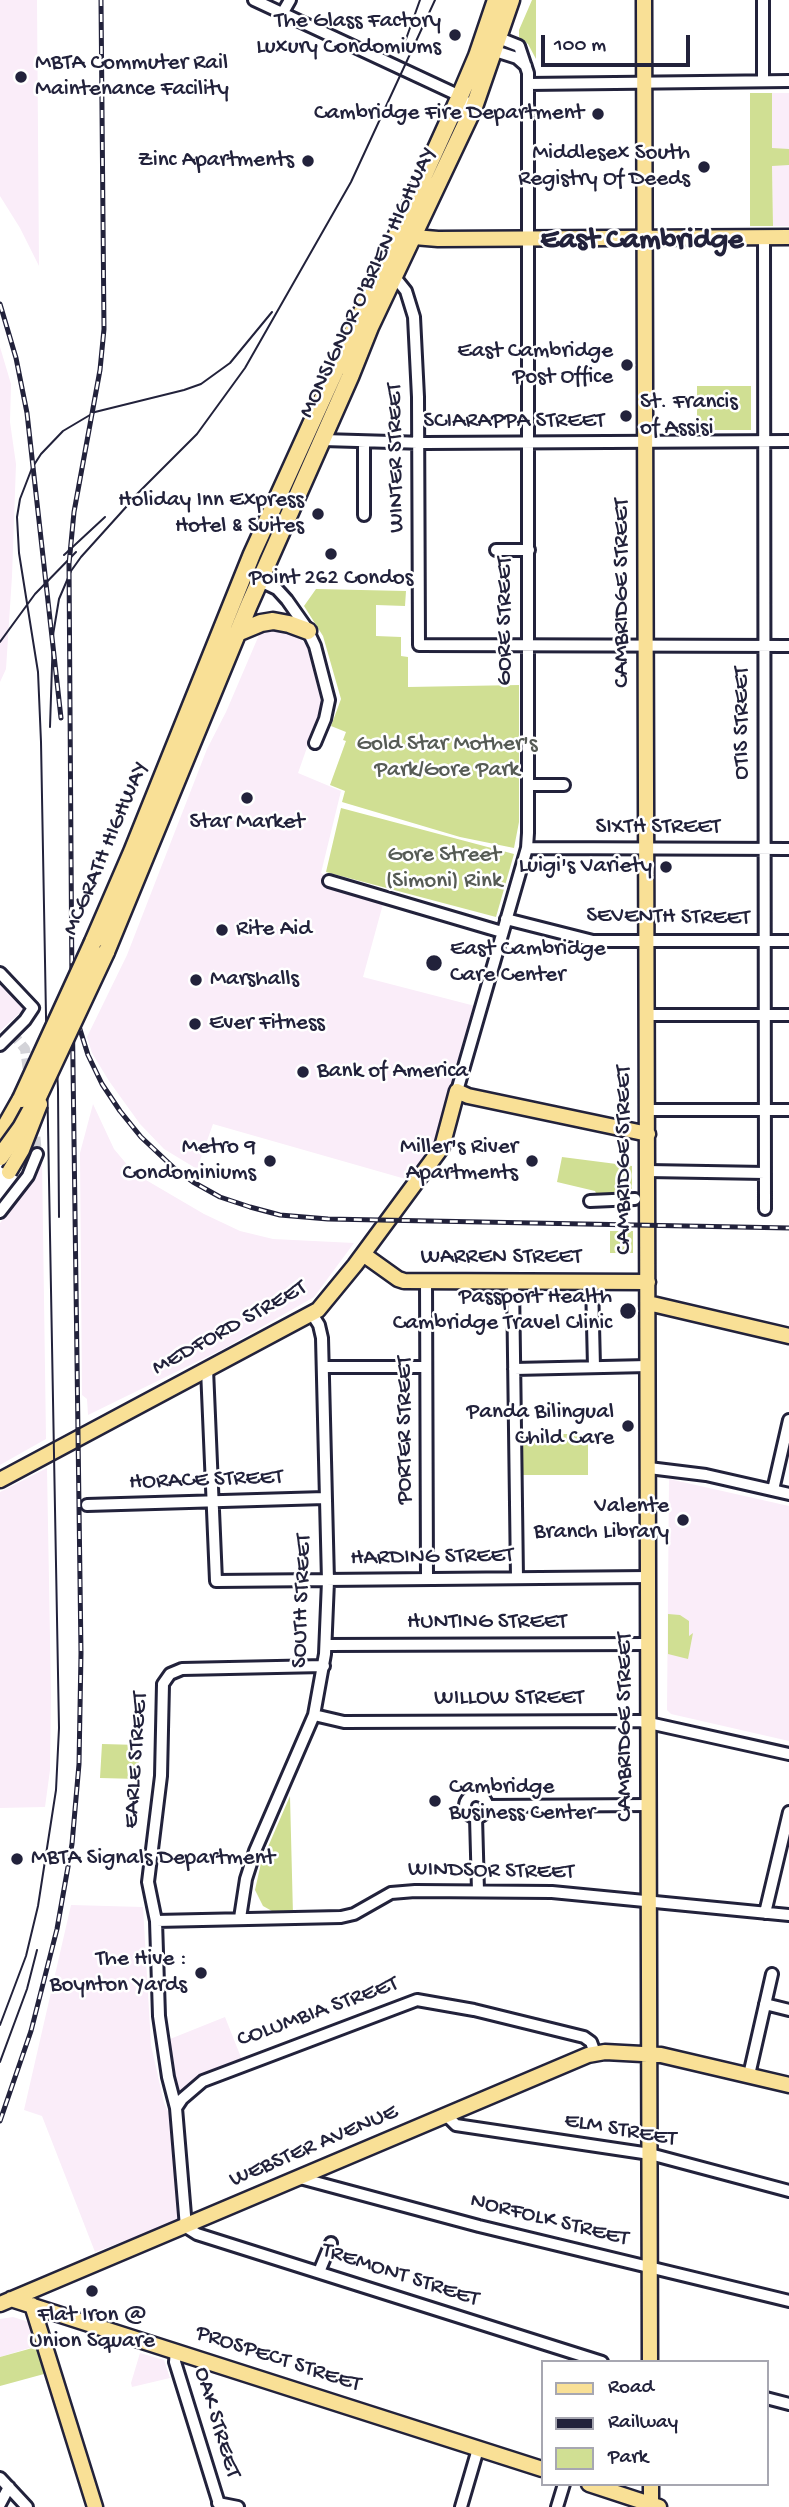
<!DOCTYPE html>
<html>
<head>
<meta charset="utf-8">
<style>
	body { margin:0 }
	#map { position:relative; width:789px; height:2507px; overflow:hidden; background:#fff; font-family:"Gochi Hand",sans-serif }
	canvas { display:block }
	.legend { position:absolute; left:541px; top:2360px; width:228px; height:126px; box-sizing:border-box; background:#fff; border:2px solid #a7a7b1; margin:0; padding:9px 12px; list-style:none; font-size:21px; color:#22223b }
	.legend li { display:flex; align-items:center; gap:14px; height:35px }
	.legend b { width:35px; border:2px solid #a7a7b1 }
	.scale { position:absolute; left:541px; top:35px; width:149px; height:32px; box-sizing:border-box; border:4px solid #22223b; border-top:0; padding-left:9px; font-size:21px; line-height:24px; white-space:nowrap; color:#22223b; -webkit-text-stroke:5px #fff; paint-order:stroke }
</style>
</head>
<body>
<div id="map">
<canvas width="789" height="2507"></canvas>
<ul class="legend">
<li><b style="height:9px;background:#f9e096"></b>Road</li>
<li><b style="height:9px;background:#22223b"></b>Railway</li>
<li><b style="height:19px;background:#d0df93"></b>Park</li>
</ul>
<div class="scale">100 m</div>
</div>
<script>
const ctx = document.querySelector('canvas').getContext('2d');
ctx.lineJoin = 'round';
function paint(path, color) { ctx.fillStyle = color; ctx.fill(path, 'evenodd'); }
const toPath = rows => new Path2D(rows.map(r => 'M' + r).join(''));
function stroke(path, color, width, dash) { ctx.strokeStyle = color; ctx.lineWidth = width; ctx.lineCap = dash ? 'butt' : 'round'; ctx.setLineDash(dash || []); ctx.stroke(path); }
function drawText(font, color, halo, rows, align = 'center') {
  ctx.font = font + ' "Gochi Hand",sans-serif'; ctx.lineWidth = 5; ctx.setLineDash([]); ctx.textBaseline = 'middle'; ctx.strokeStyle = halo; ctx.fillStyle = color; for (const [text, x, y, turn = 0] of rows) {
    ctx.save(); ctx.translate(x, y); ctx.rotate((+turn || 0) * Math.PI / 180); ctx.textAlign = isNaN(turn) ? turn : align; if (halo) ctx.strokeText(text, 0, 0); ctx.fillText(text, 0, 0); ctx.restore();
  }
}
paint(toPath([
	[0,0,37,0,39,266,20,228,0,196],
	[772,93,789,93,789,149,772,149],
	[772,165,789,165,789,226,773,226],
	[0,347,11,384,10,422,16,464,12,576,6,669,0,682],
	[268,614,295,632,307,646,322,705,298,773,341,791,321,873,383,904,363,977,475,1006,436,1141,409,1180,213,1124,197,1169,164,1149,140,1124,109,1081,92,1053,87,1037,127,955,207,749,226,712],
	[0,983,24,1009,0,1031],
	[93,1104,114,1149,134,1173,204,1214,240,1231,273,1239,354,1243,314,1297,225,1348,88,1415,87,1399,82,1395,80,1153],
	[42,1159,46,1439,0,1465,0,1223,33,1181],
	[47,1468,51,1695,50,1770,45,1807,0,1808,0,1492],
	[669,1479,789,1506,789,1741,671,1714,667,1710],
	[71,1905,143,1907,151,2045,164,2103,172,2120,178,2221,95,2252,42,2116,24,2110],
	[225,2017,242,2060,178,2091,170,2039],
	[13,2317,29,2322,36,2346,0,2357,0,2319],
	[140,2353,164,2360,170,2378,132,2387,131,2383]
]), '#faedf9');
paint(toPath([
	[532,0,536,0,536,59,528,44,519,37,519,30],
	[750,93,772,93,772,148,789,149,789,165,772,166,773,226,750,226],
	[697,386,751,386,751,430,697,430],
	[316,589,406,591,405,606,376,605,376,636,401,637,401,656,408,657,408,687,519,685,519,822,514,848,460,837,342,802,345,791,330,785,346,741,343,740,346,732,331,726,341,699,323,636,304,606],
	[341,808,514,854,496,917,326,872],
	[562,1157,632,1166,632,1189,628,1189,628,1198,598,1197,595,1191,557,1182],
	[610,1231,633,1231,633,1253,610,1253],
	[522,1434,588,1434,588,1475,522,1475],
	[668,1614,680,1615,689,1621,689,1636,693,1633,688,1659,668,1654],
	[102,1744,139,1745,138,1779,100,1778],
	[290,1796,293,1915,272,1911,263,1906,255,1890,261,1863],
	[36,2347,44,2374,0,2386,0,2357]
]), '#d0df93');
stroke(toPath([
	[12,1033,25,1049,29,1078],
	[34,1122,37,1154]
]), '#d3d3d8', 10, [10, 5]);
const minor = toPath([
	[254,0,460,96,465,101,468,119],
	[763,0,763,81],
	[282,14,290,0],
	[495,51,517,58,526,66],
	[528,84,789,81],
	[764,237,765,1209],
	[394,276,406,291,414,317,418,397,419,645,789,646],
	[323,440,426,443,789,441],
	[364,442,364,515],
	[496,550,529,550],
	[256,579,277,589,287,600,306,627,315,646,329,700,325,719,315,743],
	[530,785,564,785],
	[527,848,789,849],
	[329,881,502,932],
	[506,919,593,941,789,941],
	[0,973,33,1008,25,1020,0,1045],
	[647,1015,789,1015],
	[457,1091,527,848,528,833,528,73,519,46,499,38],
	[648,1110,789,1110],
	[648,1171,765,1173],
	[590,1201,635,1199],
	[0,1212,28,1176,37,1154],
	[426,1280,427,1579],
	[513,1281,517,1578],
	[592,1282,594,1367],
	[323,1367,426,1367],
	[207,1369,216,1581,649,1577],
	[514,1369,648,1366],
	[649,1468,706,1475,789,1494],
	[773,1490,789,1420],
	[87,1505,325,1498],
	[326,1645,649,1644],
	[314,1715,344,1722,640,1721,789,1754],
	'465 1806a11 11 0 1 1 22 0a11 11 0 1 1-22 0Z',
	[487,1806,649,1805],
	[476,1817,478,1891],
	[765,1913,789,1812],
	[240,1918,246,1879,255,1851,314,1715,325,1654,328,1581,322,1338,319,1325,312,1314],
	[156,1921,341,1917,354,1914,391,1893,415,1891,552,1892,789,1915],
	[765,2004,789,2010],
	[595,2053,591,2042,584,2037,474,2010,417,2000,203,2081,182,2099,176,2108,186,2227,197,2234,602,2362],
	[749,2075,772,1974],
	[176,2108,168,2077,159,2016,156,1921,148,1882,161,1776,163,1684,170,1674,182,1669,324,1666],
	[446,2115,456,2125,650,2154,789,2191],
	[300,2178,479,2226,789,2301],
	[319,2272,331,2243],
	[176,2351,175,2362,220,2507],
	[766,2398,789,2404],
	[0,2478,27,2507],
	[218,2503,238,2507],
	[0,2504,9,2487],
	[461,2507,478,2449],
	[557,2507,564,2484]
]);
const major = toPath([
	[644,0,650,2362],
	[402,236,438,239,789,237],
	[363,1254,398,1279,404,1281,648,1282],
	[648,1303,789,1336],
	[0,1480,318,1310,355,1265,442,1147,457,1091,468,1096,648,1134],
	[11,2299,542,2469],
	[0,2304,588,2055,605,2052,661,2055,789,2085],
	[32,2305,95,2507],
	[589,2484,659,2507],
	[651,2484,651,2507]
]);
const highway = toPath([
	[237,633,261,623,273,621,289,624,308,631],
	[93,942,132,852,252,554,460,96,477,56,496,0],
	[106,952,249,605,350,377,370,327,474,107,511,0],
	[0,1136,21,1099]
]);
stroke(minor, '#22223b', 16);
stroke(major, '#22223b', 19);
stroke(highway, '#22223b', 21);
stroke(minor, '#fff', 10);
stroke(major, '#f9e096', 14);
stroke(highway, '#f9e096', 16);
stroke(toPath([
	[401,53,420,0],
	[130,501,197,434,245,368,351,182,435,0],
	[64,555,105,517],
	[0,642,35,594,76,552],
	[50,727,53,635,59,599,71,571,81,557,136,496],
	[54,1007,58,1089,59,1217],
	[0,2025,26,1956,38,1906,56,1790,59,1728,41,742,38,672,19,553,17,517,20,499,32,468,41,454,63,431,95,412,184,390,201,384,230,363,272,312],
	[0,2062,27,1989,37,1950]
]), '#22223b', 2);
const rail = toPath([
	[0,304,16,358,27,413,61,718],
	[78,1023,88,1055,102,1084,120,1111,141,1137,174,1168,193,1182,220,1197,250,1207,280,1215,328,1219,789,1228],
	[0,2121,31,2031,57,1929,72,1844,79,1764,81,1653,72,993,69,564,74,512,100,370,104,329,101,0]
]);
stroke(rail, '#22223b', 5);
stroke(rail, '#fff', 2.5, [8]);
const majorBridge = toPath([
	[9,1172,22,1150,40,1104]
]);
const highwayBridge = toPath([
	[21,1099,93,942],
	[0,1157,21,1128,38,1097,106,952]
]);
stroke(majorBridge, '#22223b', 19, []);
stroke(highwayBridge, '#22223b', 21, []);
stroke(majorBridge, '#f9e096', 14);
stroke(highwayBridge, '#f9e096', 16);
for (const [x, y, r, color] of [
	[455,35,7,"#22223b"],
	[21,77,7,"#22223b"],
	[598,114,7,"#22223b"],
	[308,161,7,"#22223b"],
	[704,167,7,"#22223b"],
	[627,365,7,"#22223b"],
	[626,416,7,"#22223b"],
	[318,514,7,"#22223b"],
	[331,554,7,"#22223b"],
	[247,798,7,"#22223b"],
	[666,867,7,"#22223b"],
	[222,930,7,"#22223b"],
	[434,963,9,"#22223b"],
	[196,980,7,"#22223b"],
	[195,1024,7,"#22223b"],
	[303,1072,7,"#22223b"],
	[270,1161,7,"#22223b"],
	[532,1161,7,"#22223b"],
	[628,1311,9,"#22223b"],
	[628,1426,7,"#22223b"],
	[683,1520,7,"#22223b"],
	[435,1801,7,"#22223b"],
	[17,1859,7,"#22223b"],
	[201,1973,7,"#22223b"],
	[92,2291,7,"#22223b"]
]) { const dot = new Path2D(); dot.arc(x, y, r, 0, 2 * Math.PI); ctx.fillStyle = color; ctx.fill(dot); stroke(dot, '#fff', 2.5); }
drawText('23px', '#22223b', '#fff', [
	["The Glass Factory",441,22],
	["Luxury Condomiums",441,48],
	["MBTA Commuter Rail",35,64,"left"],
	["Maintenance Facility",35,90,"left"],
	["Cambridge Fire Department",584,114],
	["Middlesex South",690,154],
	["Registry Of Deeds",690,180],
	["Zinc Apartments",294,161],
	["East Cambridge",613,352],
	["Post Office",613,378],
	["St. Francis",640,403,"left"],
	["of Assisi",640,429,"left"],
	["Holiday Inn Express",304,501],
	["Hotel & Suites",304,527],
	["Point 262 Condos",331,579,"center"],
	["Star Market",247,823,"center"],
	["Luigi's Variety",652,867],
	["Rite Aid",236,930,"left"],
	["East Cambridge",450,950,"left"],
	["Care Center",450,976,"left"],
	["Marshalls",210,980,"left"],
	["Ever Fitness",209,1024,"left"],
	["Bank of America",317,1072,"left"],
	["Metro 9",256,1148],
	["Condominiums",256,1174],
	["Miller's River",518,1148],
	["Apartments",518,1174],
	["Passport Health",612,1298],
	["Cambridge Travel Clinic",612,1324],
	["Panda Bilingual",614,1413],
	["Child Care",614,1439],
	["Valente",669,1507],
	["Branch Library",669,1533],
	["Cambridge",449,1788,"left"],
	["Business Center",449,1814,"left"],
	["MBTA Signals Department",31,1859,"left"],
	["The Hive :",187,1960],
	["Boynton Yards",187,1986],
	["Flat Iron @",92,2316,"center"],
	["Union Square",92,2342,"center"]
], 'right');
drawText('23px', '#22223b', '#fff', [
	["MONSIGNOR O'BRIEN HIGHWAY",369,283,-65],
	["SCIARAPPA STREET",514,422],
	["WINTER STREET",397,458,-91],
	["CAMBRIDGE STREET",623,593,-90],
	["GORE STREET",506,621,-90],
	["OTIS STREET",743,723,-90],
	["SIXTH STREET",658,828],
	["MCGRATH HIGHWAY",107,849,-67],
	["SEVENTH STREET",668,918,1],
	["CAMBRIDGE STREET",625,1160,-90],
	["WARREN STREET",501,1258],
	["MEDFORD STREET",230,1329,-29],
	["PORTER STREET",406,1430,-90],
	["HORACE STREET",206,1481,-2],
	["HARDING STREET",432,1558,-1],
	["SOUTH STREET",303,1601,-88],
	["HUNTING STREET",487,1623],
	["WILLOW STREET",509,1699],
	["CAMBRIDGE STREET",626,1727,-90],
	["EARLE STREET",137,1760,-86],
	["WINDSOR STREET",491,1872,1],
	["COLUMBIA STREET",318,2013,-20],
	["ELM STREET",620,2131,10],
	["WEBSTER AVENUE",314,2147,-23],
	["NORFOLK STREET",549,2221,14],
	["TREMONT STREET",400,2276,18],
	["PROSPECT STREET",278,2360,18],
	["OAK STREET",216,2423,73]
]);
drawText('23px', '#565b55', '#fff', [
	["Gold Star Mother's",447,745],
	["Park/Gore Park",447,771],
	["Gore Street",444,856],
	["(Simoni) Rink",444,882]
]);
drawText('bold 30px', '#22223b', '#fff', [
	["East Cambridge",642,242]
]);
</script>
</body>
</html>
